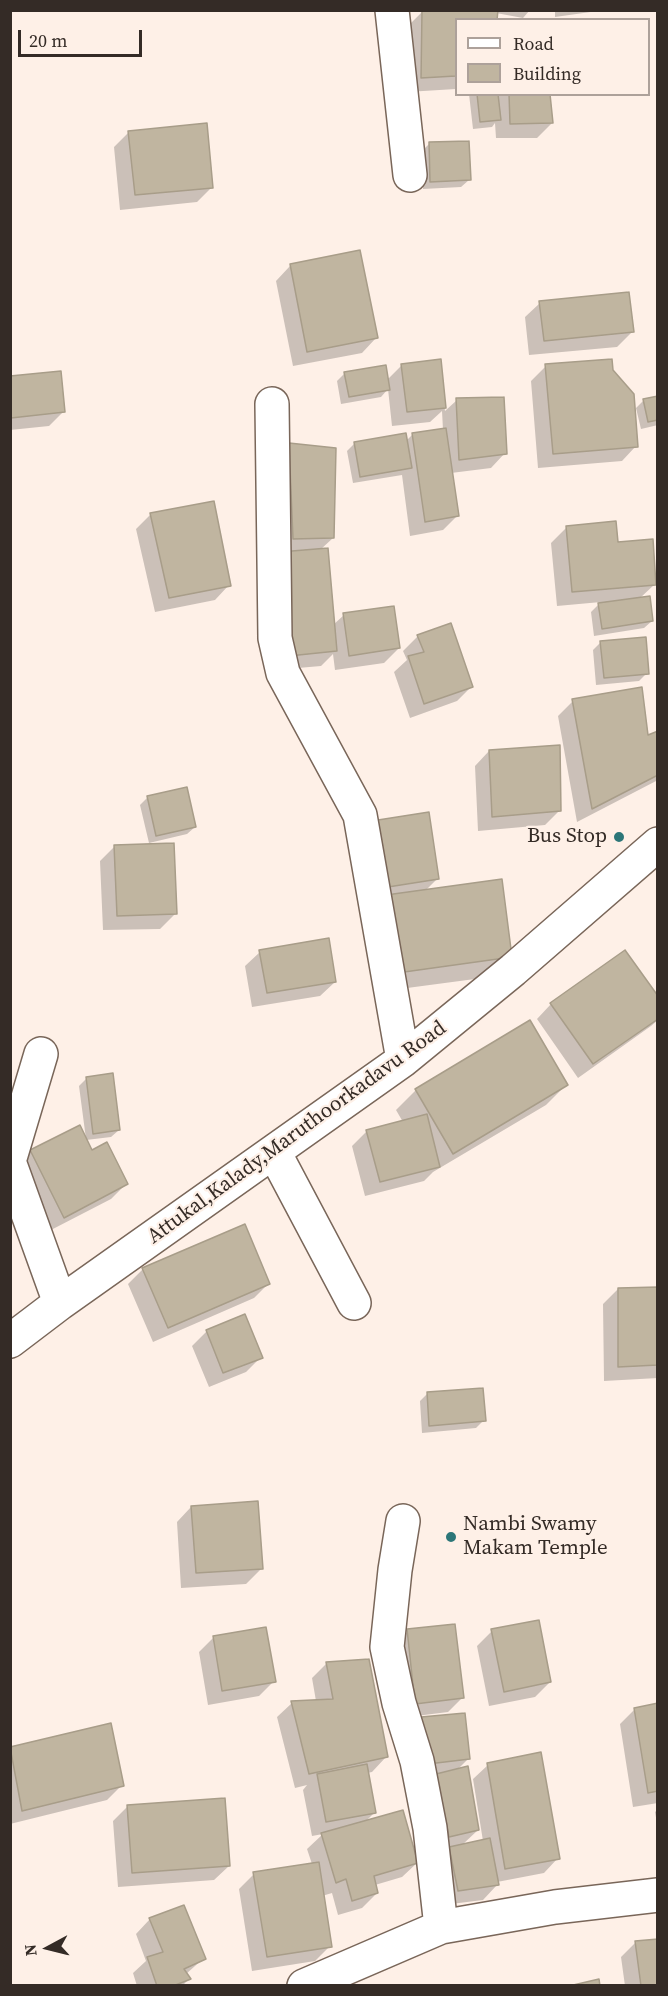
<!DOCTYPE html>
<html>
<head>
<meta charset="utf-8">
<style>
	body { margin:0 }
	#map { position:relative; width:668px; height:1996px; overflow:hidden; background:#fef0e7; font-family:"Source Serif 4",serif }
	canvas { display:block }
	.frame { position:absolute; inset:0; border:12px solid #342b26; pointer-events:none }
	.legend { position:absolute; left:455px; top:18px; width:195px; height:78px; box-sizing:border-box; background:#fef0e7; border:2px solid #ada19a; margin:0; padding:8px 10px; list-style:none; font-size:18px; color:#342b26 }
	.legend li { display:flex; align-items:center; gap:12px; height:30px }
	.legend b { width:30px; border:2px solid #ada19a }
	.north { position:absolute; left:18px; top:1918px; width:60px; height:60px; -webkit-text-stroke:4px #fef0e7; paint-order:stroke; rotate:263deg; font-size:16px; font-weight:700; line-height:24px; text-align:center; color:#342b26 }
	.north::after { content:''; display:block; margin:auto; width:21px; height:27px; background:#342b26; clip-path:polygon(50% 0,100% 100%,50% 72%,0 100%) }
	.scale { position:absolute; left:18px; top:30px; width:124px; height:27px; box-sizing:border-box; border:3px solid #342b26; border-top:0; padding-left:8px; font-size:18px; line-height:21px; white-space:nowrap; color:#342b26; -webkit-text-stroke:4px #fef0e7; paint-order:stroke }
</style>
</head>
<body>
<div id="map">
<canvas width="668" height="1996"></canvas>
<div class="frame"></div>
<ul class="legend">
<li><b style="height:8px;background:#fff"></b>Road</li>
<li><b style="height:16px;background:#c0b5a0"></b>Building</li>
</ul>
<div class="north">N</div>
<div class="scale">20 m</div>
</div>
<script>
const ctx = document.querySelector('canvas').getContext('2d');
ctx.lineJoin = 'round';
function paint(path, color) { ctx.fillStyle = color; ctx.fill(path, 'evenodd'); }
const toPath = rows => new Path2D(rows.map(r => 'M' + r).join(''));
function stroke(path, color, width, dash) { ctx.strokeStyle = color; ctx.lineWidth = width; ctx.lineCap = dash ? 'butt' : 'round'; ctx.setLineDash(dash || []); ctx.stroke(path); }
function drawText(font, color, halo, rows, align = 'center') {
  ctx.font = font + ' "Source Serif 4",serif'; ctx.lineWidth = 4.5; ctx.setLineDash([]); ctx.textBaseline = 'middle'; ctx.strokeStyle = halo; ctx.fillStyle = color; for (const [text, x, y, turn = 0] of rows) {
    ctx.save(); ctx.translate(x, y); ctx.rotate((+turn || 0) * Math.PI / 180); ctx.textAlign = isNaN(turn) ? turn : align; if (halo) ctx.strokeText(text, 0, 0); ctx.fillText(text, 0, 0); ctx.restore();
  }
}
paint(toPath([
	[530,10,523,18,496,13,456,20,456,89,407,92,408,26,423,11],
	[555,10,605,10,555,17],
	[469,94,548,94,552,123,537,138,496,138,495,123,492,127,473,129],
	[129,132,212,187,197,202,120,210,114,147],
	[429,144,469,180,461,187,423,189,422,151],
	[290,266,376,338,362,353,293,366,276,281],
	[540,303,632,332,617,347,529,355,525,317],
	[439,361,445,411,457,400,505,453,491,468,451,473,458,515,443,530,410,536,402,475,353,483,347,451,355,443,406,441,413,434,443,430,442,411,430,422,392,426,388,389,381,397,341,404,337,381,345,373,387,380,402,365],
	[546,366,612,370,636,446,622,461,538,468,531,381],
	[10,377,64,411,49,426,10,430],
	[658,397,658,425,641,429,636,408,643,401],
	[290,444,333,538,320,550,333,625,344,615,399,648,384,663,335,670,333,654,321,666,275,670,275,459],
	[151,514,229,585,215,600,155,612,136,529],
	[566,528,617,543,655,584,639,599,652,621,644,628,594,636,591,612,601,602,557,606,551,543],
	[418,636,472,686,457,701,410,718,394,672,407,660,403,651],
	[601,642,647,673,639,681,596,685,593,650],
	[573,701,647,737,658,732,658,780,577,822,558,716],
	[489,751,560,810,545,825,478,831,475,766],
	[148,797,195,827,187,834,149,843,140,805],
	[379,822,437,879,425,891,511,957,490,977,377,992,364,836],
	[115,846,175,914,160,929,103,930,100,861],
	[260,952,335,982,320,996,252,1007,245,966],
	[658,999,658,1020,651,1026,578,1078,537,1019,551,1004],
	[87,1078,119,1130,111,1137,86,1140,92,1152,126,1184,111,1199,49,1231,16,1166,31,1151,86,1139,79,1086],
	[566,1085,546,1105,433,1172,424,1181,365,1196,352,1146,367,1131,403,1122,396,1110,416,1090],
	[143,1269,269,1283,254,1298,153,1342,128,1284],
	[618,1289,658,1289,658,1378,604,1381,603,1304],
	[207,1331,261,1357,246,1372,209,1387,192,1346],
	[427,1394,484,1420,476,1428,422,1433,420,1401],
	[191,1507,261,1569,246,1584,181,1588,177,1522],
	[408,1631,463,1697,448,1712,400,1718,393,1646],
	[492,1631,550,1682,535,1697,489,1706,477,1646],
	[214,1637,274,1681,259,1696,208,1705,199,1652],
	[327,1663,386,1757,372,1772,367,1773,375,1812,364,1823,417,1863,402,1877,375,1885,377,1893,362,1908,338,1915,332,1893,322,1896,330,1946,315,1961,252,1971,239,1889,254,1874,312,1864,307,1849,323,1834,312,1836,303,1790,307,1785,295,1788,277,1717,292,1703,316,1701,312,1678],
	[658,1704,658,1803,633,1807,620,1724,635,1709],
	[422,1718,469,1758,457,1770,478,1830,461,1846,483,1841,473,1779,488,1765,558,1858,544,1873,497,1882,497,1885,483,1900,443,1905,435,1863,451,1847,434,1851,407,1733],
	[10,1748,122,1785,107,1800,10,1824],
	[128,1806,229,1866,214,1880,118,1887,113,1821],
	[658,1809,658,1829,655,1812],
	[150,1919,204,1958,186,1974,189,1979,182,1986,137,1986,133,1973,146,1961,136,1934],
	[636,1942,658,1986,625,1986,621,1957]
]), '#0003');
const building = toPath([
	[422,10,498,10,497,20,456,20,456,76,421,78,422,10],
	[477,94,498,94,501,120,480,122,477,94],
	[509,94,550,94,553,123,510,124,509,94],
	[207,123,213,188,135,195,128,131,207,123],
	[469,141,471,180,430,182,429,142,469,141],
	[360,250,378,338,307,352,290,264,360,250],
	[629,292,634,332,544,341,539,301,629,292],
	[441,359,446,408,407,412,401,364,441,359],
	[612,359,613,370,634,394,638,447,553,454,545,364,612,359],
	[386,365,390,390,349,397,344,372,386,365],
	[61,371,65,412,11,418,10,376,61,371],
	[658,396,658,420,648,422,643,399,658,396],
	[504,397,507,454,459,460,456,398,504,397],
	[446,428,459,516,425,522,412,433,446,428],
	[406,433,412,468,360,477,354,442,406,433],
	[289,443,336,448,334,538,293,539,289,443],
	[214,501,231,586,169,598,150,513,214,501],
	[616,521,618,542,653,539,656,585,572,592,566,526,616,521],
	[328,548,337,651,289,656,280,552,328,548],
	[650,596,653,621,602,629,598,603,650,596],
	[394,606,400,648,349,656,343,613,394,606],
	[451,623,473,687,424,704,408,656,424,652,417,635,451,623],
	[646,637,649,674,604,678,600,641,646,637],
	[642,687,648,735,658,731,658,775,592,809,572,699,642,687],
	[560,745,561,811,492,817,489,750,560,745],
	[187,787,196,827,156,836,147,796,187,787],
	[429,812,439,879,388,887,378,820,429,812],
	[174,843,177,914,117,916,114,845,174,843],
	[502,879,512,957,397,973,386,895,502,879],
	[329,938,336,982,267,993,259,950,329,938],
	[625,950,658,996,658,1019,593,1064,550,1003,625,950],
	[530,1020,568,1085,453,1154,415,1089,530,1020],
	[113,1073,120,1130,93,1134,86,1077,113,1073],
	[427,1114,440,1167,380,1182,366,1130,427,1114],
	[80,1125,92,1150,107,1142,128,1184,64,1218,30,1150,80,1125],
	[245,1224,270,1284,168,1328,142,1268,245,1224],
	[658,1287,658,1365,618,1367,618,1288,658,1287],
	[245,1314,263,1358,223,1373,206,1330,245,1314],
	[483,1388,486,1421,429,1426,427,1392,483,1388],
	[258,1501,263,1569,196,1573,191,1506,258,1501],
	[539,1620,551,1682,504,1692,491,1629,539,1620],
	[455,1624,464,1698,415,1704,407,1629,455,1624],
	[266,1627,276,1682,222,1691,213,1636,266,1627],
	[369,1659,388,1757,309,1774,291,1701,333,1699,326,1662,369,1659],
	[658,1703,658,1791,648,1793,634,1708,658,1703],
	[465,1713,470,1759,428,1764,421,1717,465,1713],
	[111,1723,124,1786,22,1811,10,1747,111,1723],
	[541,1752,560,1859,505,1869,487,1763,541,1752],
	[367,1764,376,1813,326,1822,317,1774,367,1764],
	[468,1766,479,1830,449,1837,436,1774,468,1766],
	[225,1798,230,1866,132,1873,127,1805,225,1798],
	[403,1810,418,1863,374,1876,378,1893,352,1901,346,1879,336,1883,321,1833,403,1810],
	[490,1838,499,1885,458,1891,449,1847,490,1838],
	[319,1862,332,1947,267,1957,253,1872,319,1862],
	[184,1905,206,1959,184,1969,191,1979,173,1986,157,1986,147,1957,163,1952,149,1918,184,1905],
	[658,1939,658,1986,641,1986,635,1941,658,1939],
	[599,1979,600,1986,569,1986,599,1979]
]);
paint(building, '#c0b5a0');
stroke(building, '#a89d89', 1.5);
const minor = toPath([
	[392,10,410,175],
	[272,404,275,638,283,673,360,815,403,1060],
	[274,1152,354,1303],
	[10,1158,41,1054],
	[10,1164,60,1303],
	[10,1341,60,1303,403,1060,513,970,658,844],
	[403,1521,395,1570,387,1647,399,1703,417,1761,430,1828,441,1927],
	[304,1986,441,1927,555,1907,658,1895]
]);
stroke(minor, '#796659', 36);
stroke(minor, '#fff', 33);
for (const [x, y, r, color] of [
	[619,837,6,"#2c7678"],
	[451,1537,6,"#2c7678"]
]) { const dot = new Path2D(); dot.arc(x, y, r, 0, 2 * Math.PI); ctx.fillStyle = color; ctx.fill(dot); stroke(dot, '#fef0e7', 2); }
drawText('21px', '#342b26', '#fef0e7', [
	["Bus Stop",607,837],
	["Nambi Swamy",463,1525,"left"],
	["Makam Temple",463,1549,"left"]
], 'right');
drawText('21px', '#342b26', '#fef0e7', [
	["Attukal,Kalady,Maruthoorkadavu Road",297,1133,-36]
]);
</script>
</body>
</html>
